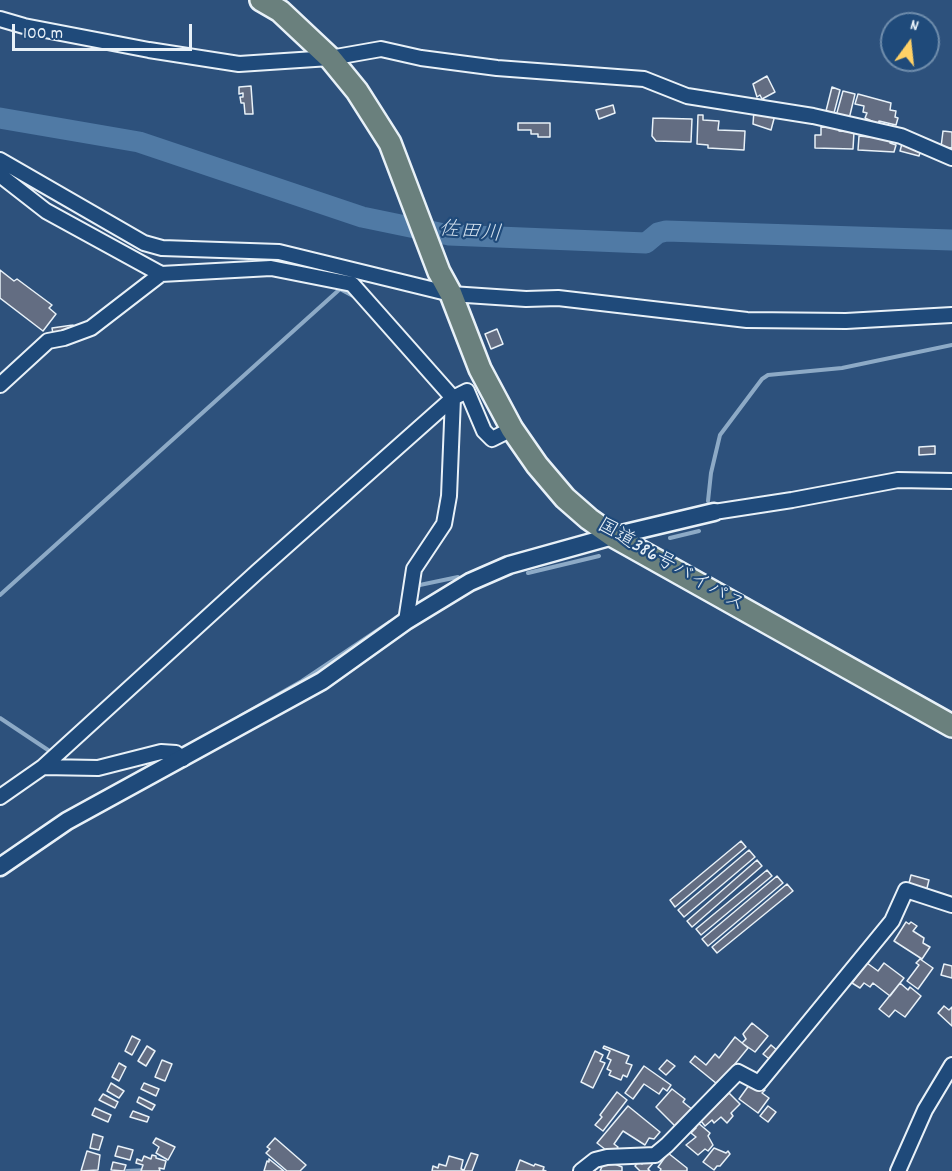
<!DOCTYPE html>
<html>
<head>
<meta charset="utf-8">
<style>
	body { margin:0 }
	#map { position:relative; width:952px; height:1171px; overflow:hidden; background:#2d517c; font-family:Dekko,sans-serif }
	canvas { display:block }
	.north { position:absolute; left:880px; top:12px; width:60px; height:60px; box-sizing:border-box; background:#1f4a7a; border:2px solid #6f8dac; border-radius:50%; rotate:15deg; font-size:16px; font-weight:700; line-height:24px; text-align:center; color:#e8f1f8 }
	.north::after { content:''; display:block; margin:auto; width:21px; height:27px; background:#ffd166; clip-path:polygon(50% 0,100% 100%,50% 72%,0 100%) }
	.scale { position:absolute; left:12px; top:24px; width:180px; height:27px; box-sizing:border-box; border:3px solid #e8f1f8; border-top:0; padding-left:8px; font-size:18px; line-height:21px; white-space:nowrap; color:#e8f1f8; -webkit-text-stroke:4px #1f4a7a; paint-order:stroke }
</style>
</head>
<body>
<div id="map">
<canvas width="952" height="1171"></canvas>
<div class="north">N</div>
<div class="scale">100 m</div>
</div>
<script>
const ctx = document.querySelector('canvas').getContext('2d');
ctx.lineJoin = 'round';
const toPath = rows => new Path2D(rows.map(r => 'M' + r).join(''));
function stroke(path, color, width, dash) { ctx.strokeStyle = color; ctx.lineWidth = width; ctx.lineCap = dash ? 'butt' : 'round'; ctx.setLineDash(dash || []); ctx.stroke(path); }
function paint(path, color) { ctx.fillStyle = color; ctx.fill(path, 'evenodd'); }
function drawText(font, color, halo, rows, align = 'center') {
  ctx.font = font + ' Dekko,"Klee One",sans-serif'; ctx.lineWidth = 4.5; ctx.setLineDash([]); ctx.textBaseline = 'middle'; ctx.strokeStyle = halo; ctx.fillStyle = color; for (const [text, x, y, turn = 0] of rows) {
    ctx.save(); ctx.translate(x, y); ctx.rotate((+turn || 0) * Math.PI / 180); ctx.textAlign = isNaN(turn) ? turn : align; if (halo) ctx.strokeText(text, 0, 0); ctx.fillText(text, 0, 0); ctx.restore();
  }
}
stroke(toPath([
	[708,501,711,473,720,435,762,379,768,375,842,368,952,345],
	[670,538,699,531],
	[528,573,599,556],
	[415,586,458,577],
	[0,595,340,289,355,297],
	[239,717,302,681,390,622],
	[0,718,48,750],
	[127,1171,147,1170]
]), '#8daac6', 4);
stroke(toPath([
	[0,118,139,142,362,217,449,235,646,243,658,233,666,231,952,240]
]), '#507aa5', 21);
const building = toPath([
	[767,76,775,92,762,99,760,95,757,97,753,84,767,76],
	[251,86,253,114,245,114,244,103,241,103,240,97,243,97,243,93,239,94,239,87,251,86],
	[832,87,840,90,834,113,826,111,832,87],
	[843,91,855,94,849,119,836,116,843,91],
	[858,94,891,103,890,110,896,111,895,117,898,118,896,125,879,121,878,124,865,118,867,113,863,112,864,106,855,104,858,94],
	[613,105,615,113,599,119,596,110,613,105],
	[754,110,775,115,771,130,753,124,754,110],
	[698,115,703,115,703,120,719,121,718,130,745,131,744,150,708,148,708,145,697,144,698,115],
	[653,118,692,119,691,142,656,141,652,136,653,118],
	[518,123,550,123,550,137,538,137,538,134,531,134,531,130,518,130,518,123],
	[821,127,839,128,839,131,854,132,853,149,815,148,815,135,821,135,821,127],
	[943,131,952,132,952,148,941,147,943,131],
	[859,136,890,139,890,143,896,145,894,152,858,150,859,136],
	[903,140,922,146,919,156,900,151,903,140],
	[0,270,14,281,17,279,52,305,49,308,56,314,43,331,0,298,0,270],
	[73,325,74,331,53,334,52,328,73,325],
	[497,329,503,344,491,349,485,334,497,329],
	[935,446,935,454,919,455,919,447,935,446],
	[741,841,746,847,675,907,670,900,741,841],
	[749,850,755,857,684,917,678,910,749,850],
	[757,860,762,866,692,927,687,921,757,860],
	[767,870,772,876,701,935,696,929,767,870],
	[911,875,929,880,926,892,908,887,911,875],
	[777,876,783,883,708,946,702,939,777,876],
	[787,884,793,891,717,953,712,947,787,884],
	[906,922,909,924,911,922,917,926,913,931,924,938,923,943,930,947,922,959,894,941,906,922],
	[920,959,933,968,918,989,907,981,919,965,916,963,920,959],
	[867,963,878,971,884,963,904,978,890,996,873,983,870,987,864,983,860,988,852,983,867,963],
	[944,964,952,966,952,978,941,975,944,964],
	[900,983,908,990,910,987,921,996,905,1017,895,1010,889,1017,879,1009,900,983],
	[944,1006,949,1010,952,1007,952,1026,938,1013,944,1006],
	[752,1023,768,1036,755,1052,742,1043,746,1039,743,1034,752,1023],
	[132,1036,140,1040,132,1055,125,1051,132,1036],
	[735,1037,748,1048,730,1070,734,1073,722,1088,690,1062,695,1056,706,1065,715,1054,719,1058,735,1037],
	[771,1045,778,1051,777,1065,763,1054,771,1045],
	[147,1046,155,1051,146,1066,138,1061,147,1046],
	[604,1046,629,1056,626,1063,632,1065,627,1077,623,1075,621,1080,609,1075,611,1071,607,1069,611,1060,607,1058,610,1051,603,1048,604,1046],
	[595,1051,603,1055,600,1061,605,1063,593,1088,581,1082,595,1051],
	[162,1060,172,1064,165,1081,155,1077,162,1060],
	[667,1060,675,1066,666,1075,659,1069,667,1060],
	[119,1063,126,1067,119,1081,112,1077,119,1063],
	[644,1066,671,1085,667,1091,663,1088,659,1094,644,1084,633,1099,625,1093,644,1066],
	[752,1081,765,1090,762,1093,769,1098,758,1113,739,1099,752,1081],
	[111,1083,124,1091,119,1098,107,1091,111,1083],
	[144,1083,159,1089,156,1096,141,1089,144,1083],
	[672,1089,685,1099,683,1102,693,1110,676,1127,656,1107,672,1089],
	[617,1092,627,1100,603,1131,595,1125,602,1117,600,1115,617,1092],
	[729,1093,740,1104,731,1113,733,1116,727,1123,721,1117,714,1123,712,1120,705,1126,701,1121,729,1093],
	[103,1094,118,1102,115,1108,99,1100,103,1094],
	[139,1097,155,1105,152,1110,137,1102,139,1097],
	[628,1106,660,1132,654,1139,649,1138,645,1145,623,1131,614,1144,618,1147,614,1152,606,1150,597,1143,628,1106],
	[768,1106,776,1112,768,1122,760,1116,768,1106],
	[95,1108,111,1115,108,1122,92,1115,95,1108],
	[133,1111,149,1117,147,1122,130,1117,133,1111],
	[697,1122,710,1133,708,1136,713,1145,708,1151,705,1149,698,1155,686,1145,696,1137,691,1133,696,1128,694,1126,697,1122],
	[93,1134,103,1137,99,1150,90,1148,93,1134],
	[156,1138,175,1147,168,1160,156,1153,159,1147,153,1143,156,1138],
	[275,1138,306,1165,300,1171,287,1171,266,1153,270,1149,267,1147,275,1138],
	[118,1146,133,1150,130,1160,115,1156,118,1146],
	[714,1148,726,1153,728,1151,730,1154,720,1166,717,1166,714,1170,703,1162,714,1148],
	[87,1151,100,1155,98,1170,81,1171,87,1151],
	[471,1153,478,1155,472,1171,432,1171,433,1166,438,1168,439,1164,446,1166,449,1156,463,1160,461,1169,464,1170,471,1153],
	[668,1153,687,1168,687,1171,660,1171,661,1169,658,1167,668,1153],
	[152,1155,156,1156,156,1158,166,1161,164,1169,159,1168,160,1171,141,1171,143,1165,136,1163,137,1159,142,1161,144,1156,151,1159,152,1155],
	[648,1157,654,1162,648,1169,650,1171,640,1171,635,1166,639,1161,642,1164,648,1157],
	[269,1159,284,1171,264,1171,267,1161,269,1162,269,1159],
	[520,1160,534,1166,535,1164,544,1167,543,1170,546,1171,516,1171,520,1160],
	[605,1160,622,1167,622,1171,600,1171,605,1160],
	[113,1162,126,1165,124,1171,111,1170,113,1162]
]);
paint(building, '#636d82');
stroke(building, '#e8f1f8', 1.5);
const minor = toPath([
	[0,19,24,26,149,50,239,64,330,58,381,49,421,58,497,68,644,79,687,96,813,116,901,136,952,158],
	[0,160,144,243,162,248,279,252,451,294,526,299,558,298,747,320,846,321,952,315],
	[0,175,46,211,161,274,271,268,352,284,453,398,449,496,444,524,414,569,406,621],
	[0,385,48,341,64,338,91,328,161,274],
	[714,512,792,500,898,480,952,481],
	[43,767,98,768,161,752,176,753,183,759],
	[0,797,43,767,257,572,453,398,467,391,484,431,492,439,512,429],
	[581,1171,595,1160,607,1157,655,1155,667,1145,738,1072,759,1083,892,921,906,890,952,905],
	[898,1171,925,1110,952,1065]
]);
const tertiary = toPath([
	[0,867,67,821,322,681,406,621,470,582,509,565,613,536,714,512]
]);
const trunk = toPath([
	[261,0,280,11,330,58,357,91,390,143,439,272,451,294,480,369,512,429,537,465,565,498,589,519,613,536,952,726]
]);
stroke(minor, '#e8f1f8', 18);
stroke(tertiary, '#e8f1f8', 21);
stroke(trunk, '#e8f1f8', 26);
stroke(minor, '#1f4a7a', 14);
stroke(tertiary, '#1f4a7a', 16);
stroke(trunk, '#6a807d', 21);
drawText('20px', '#e8f1f8', '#1f4a7a', [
	["国道386号バイパス",670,567,30]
]);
drawText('italic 21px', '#d1dfec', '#1f4a7a', [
	["佐田川",470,234,5]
]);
</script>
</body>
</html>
